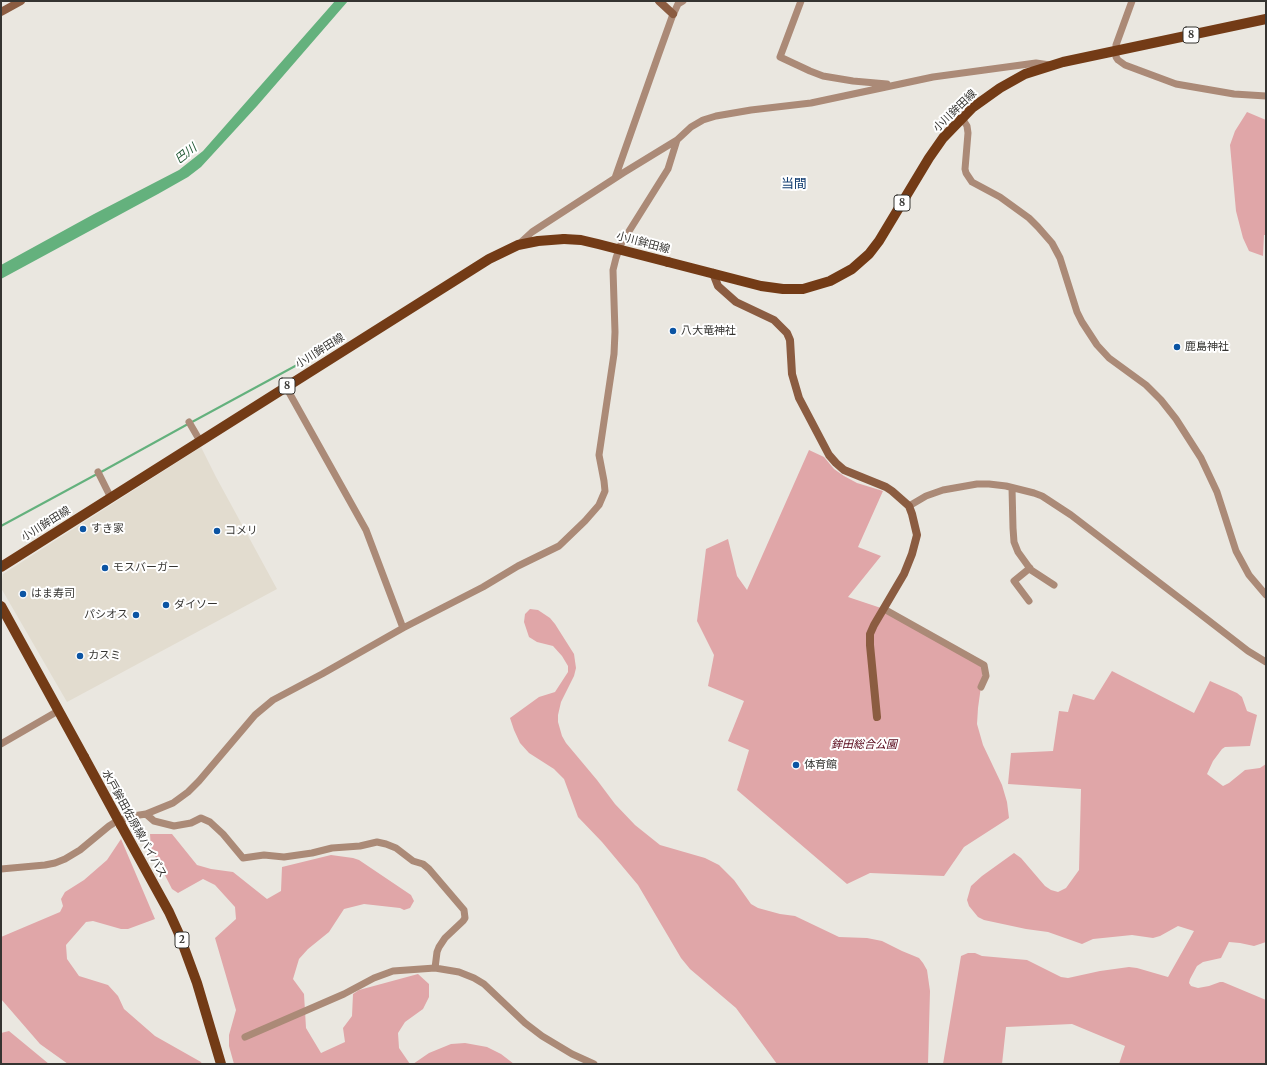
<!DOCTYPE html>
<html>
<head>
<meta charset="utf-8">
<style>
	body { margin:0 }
	#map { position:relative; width:1267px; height:1065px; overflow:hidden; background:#eae7e0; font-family:Merriweather,serif }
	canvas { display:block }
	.frame { position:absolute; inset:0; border:2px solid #353431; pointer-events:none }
</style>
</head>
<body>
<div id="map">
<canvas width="1267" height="1065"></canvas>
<div class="frame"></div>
</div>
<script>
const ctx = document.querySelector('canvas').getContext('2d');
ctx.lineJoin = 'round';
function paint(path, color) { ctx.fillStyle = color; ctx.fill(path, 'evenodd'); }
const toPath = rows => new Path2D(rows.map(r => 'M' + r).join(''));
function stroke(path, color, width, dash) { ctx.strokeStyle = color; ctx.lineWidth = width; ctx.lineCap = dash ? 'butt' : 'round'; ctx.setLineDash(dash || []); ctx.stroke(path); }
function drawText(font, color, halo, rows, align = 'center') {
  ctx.font = font + ' Merriweather,"Noto Sans JP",serif'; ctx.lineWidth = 4; ctx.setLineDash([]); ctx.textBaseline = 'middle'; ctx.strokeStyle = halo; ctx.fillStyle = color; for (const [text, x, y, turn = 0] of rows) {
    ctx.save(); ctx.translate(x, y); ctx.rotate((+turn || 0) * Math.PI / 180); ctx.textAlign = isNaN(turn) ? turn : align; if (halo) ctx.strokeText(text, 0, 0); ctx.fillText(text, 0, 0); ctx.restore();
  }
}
paint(toPath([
	[201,447,216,477,277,589,67,702,1,588,3,574]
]), '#e2dccf');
paint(toPath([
	[1247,112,1266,120,1266,235,1264,235,1263,256,1249,251,1243,238,1236,211,1230,145,1235,131],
	[809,450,824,457,834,469,844,476,857,483,883,491,858,547,881,556,848,597,884,609,984,665,978,708,977,724,983,745,1002,785,1007,802,1009,818,964,847,944,876,870,873,847,884,737,790,749,750,728,741,744,701,708,686,714,655,697,621,706,549,728,539,737,576,747,590],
	[530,609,538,610,550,618,555,624,574,654,576,668,574,676,561,702,558,715,558,722,562,736,566,743,597,780,615,804,635,825,660,845,705,858,719,865,734,880,751,904,758,908,780,914,795,916,839,937,867,938,882,941,902,951,919,958,923,963,927,970,930,991,928,1064,777,1064,736,1008,690,969,681,958,638,885,602,842,578,817,564,779,554,769,529,753,520,743,514,730,510,718,539,697,555,692,568,672,568,666,562,656,553,646,537,642,529,637,524,622,525,614],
	[1112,671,1194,713,1210,681,1237,693,1242,697,1247,711,1257,715,1250,746,1225,747,1222,749,1213,761,1207,774,1223,786,1229,783,1245,770,1260,768,1266,764,1266,942,1254,946,1240,943,1229,942,1221,958,1203,962,1197,966,1190,979,1189,983,1191,986,1198,988,1209,986,1220,982,1223,982,1266,1000,1266,1064,1119,1064,1125,1046,1072,1024,1006,1027,1002,1064,943,1064,961,956,968,953,975,953,982,956,1027,960,1061,977,1068,978,1100,971,1129,967,1137,968,1168,977,1194,931,1178,926,1160,936,1153,938,1132,935,1093,939,1082,944,1048,932,1026,929,984,920,978,917,969,906,967,900,971,886,982,876,1014,853,1021,858,1045,886,1051,890,1058,892,1066,888,1079,870,1081,789,1008,784,1011,753,1053,751,1059,711,1068,712,1073,694,1094,700],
	[150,834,172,834,197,865,211,869,233,872,267,899,281,891,282,867,331,855,353,858,359,860,411,895,414,901,410,908,404,910,400,908,364,904,344,909,329,932,308,949,299,959,293,979,304,994,306,1028,321,1053,345,1042,343,1028,352,1016,353,994,359,990,418,974,429,984,429,997,423,1009,405,1022,398,1033,399,1048,410,1064,234,1064,229,1046,229,1035,236,1010,215,938,236,919,235,907,215,885,203,879,178,893,172,889,151,848],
	[121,839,155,919,128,929,121,929,93,921,86,922,66,945,67,959,79,976,108,985,118,996,124,1009,155,1036,201,1062,202,1064,68,1064,40,1044,1,999,1,937,60,912,63,906,61,899,65,892,84,880,107,860],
	[9,1031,49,1064,1,1064,1,1033],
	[465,1043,487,1047,501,1054,514,1064,413,1064,429,1053,451,1044]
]), '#e0a6a8');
paint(toPath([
	[335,1,348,1,257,106,201,167,188,177,158,194,1,279,1,265,94,214,179,170,203,151]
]), '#64b17d');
stroke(toPath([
	[192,422,321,352],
	[101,472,188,424],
	[1,526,97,474]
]), '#64b17d', 2);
stroke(toPath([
	[801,1,780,57,810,71,823,76,853,81,887,84],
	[1132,1,1116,45,1116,57,1118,60,1125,65,1176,84,1234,94,1266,96],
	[962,118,967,126,968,133,965,169,966,173,972,182,1000,197,1029,218,1038,227,1052,243,1060,258,1077,312,1082,322,1097,345,1109,358,1146,385,1161,400,1176,419,1201,458,1217,492,1236,551,1249,575,1266,595],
	[615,178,658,56,672,17,678,4,683,1],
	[519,244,532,232,623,173,677,140,691,127,703,120,716,116,751,110,811,103,933,77,1036,63,1050,65],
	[286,387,366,530,403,628],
	[189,422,200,441],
	[98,472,111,498],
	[1012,488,1013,528,1014,542,1018,552,1031,570,1054,585],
	[909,506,926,496,943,490,977,484,989,484,1006,486,1034,493,1042,496,1071,515,1195,610,1248,651,1266,662],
	[1029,601,1014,581,1030,568],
	[884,609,984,665,986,676,981,687],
	[1,744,58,711],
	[146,814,154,821,174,826,191,823,201,818,210,822,223,834,243,858,264,855,284,857,312,853,332,848,360,846,377,842,386,844,396,848,413,861,423,864,429,869,464,910,465,918,463,921,445,938,439,947,437,952,435,968],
	[1,869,45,865,55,863,65,859,80,850,109,826,117,821,133,816,146,814,173,803,188,792,199,781,255,715,273,700,322,674,403,628,483,587,518,566,559,546,585,521,599,505,605,491,604,481,599,455,614,354,615,332,613,270,616,258,621,244,668,169,677,140],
	[245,1037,344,994,374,978,393,971,435,968,459,972,474,978,484,984,525,1023,542,1036,572,1054,594,1064]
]), '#ab8a77', 7);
stroke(toPath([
	[659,1,673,14],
	[1,12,21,1],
	[713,273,718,286,736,302,774,320,787,333,790,340,792,374,799,398,829,455,836,463,844,470,886,487,892,491,909,506,912,514,917,535,912,554,904,574,874,625,870,634,870,645,877,717]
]), '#8b5c41', 8);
stroke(toPath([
	[668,262,761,286,783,289,803,289,830,281,852,269,869,254,879,241,929,158,943,138,972,108,1000,88,1025,74,1063,62,1266,19],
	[1,567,489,259,518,245,538,241,564,239],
	[1,606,84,757],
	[121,825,169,912,179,934,197,983,221,1064]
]), '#733b16', 10);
stroke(toPath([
	[564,239,581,240,598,244,668,262],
	[84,757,121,825]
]), '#733b16', 10);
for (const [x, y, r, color] of [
	[673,331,4,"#0b54a3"],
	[1177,347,4,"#0b54a3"],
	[83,529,4,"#0b54a3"],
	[217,531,4,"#0b54a3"],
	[105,568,4,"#0b54a3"],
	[23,594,4,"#0b54a3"],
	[166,605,4,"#0b54a3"],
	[136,615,4,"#0b54a3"],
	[80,656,4,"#0b54a3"],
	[796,765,4,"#0b54a3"]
]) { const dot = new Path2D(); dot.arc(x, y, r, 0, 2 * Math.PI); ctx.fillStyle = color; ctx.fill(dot); stroke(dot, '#fff', 1.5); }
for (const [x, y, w] of [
	[1191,35,16],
	[902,203,16],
	[287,386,16],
	[182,940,14]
]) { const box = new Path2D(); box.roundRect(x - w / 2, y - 8, w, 16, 3); ctx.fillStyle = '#fff'; ctx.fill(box); stroke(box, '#353431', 1); }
drawText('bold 10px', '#353431', null, [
	["8",1191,35],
	["8",902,203],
	["8",287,386],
	["2",182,940]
]);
drawText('11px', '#353431', '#fff', [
	["小川鉾田線",955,111,-44],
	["小川鉾田線",643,243,15],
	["小川鉾田線",320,351,-32],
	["小川鉾田線",46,524,-32],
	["水戸鉾田佐原線バイパス",134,824,61]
]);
drawText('11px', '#353431', '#fff', [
	["八大竜神社",681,331],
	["鹿島神社",1185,347],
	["すき家",91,529],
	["コメリ",225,531],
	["モスバーガー",113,568],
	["はま寿司",31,594],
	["ダイソー",174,605],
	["パシオス",128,615,"right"],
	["カスミ",88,656],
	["体育館",804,765]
], 'left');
drawText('italic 11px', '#550316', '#fff', [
	["鉾田総合公園",864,745]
]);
drawText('italic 12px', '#225a36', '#fff', [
	["巴川",186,154,-38]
]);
drawText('13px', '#143f72', '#fff', [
	["当間",794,184]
]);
</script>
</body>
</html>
